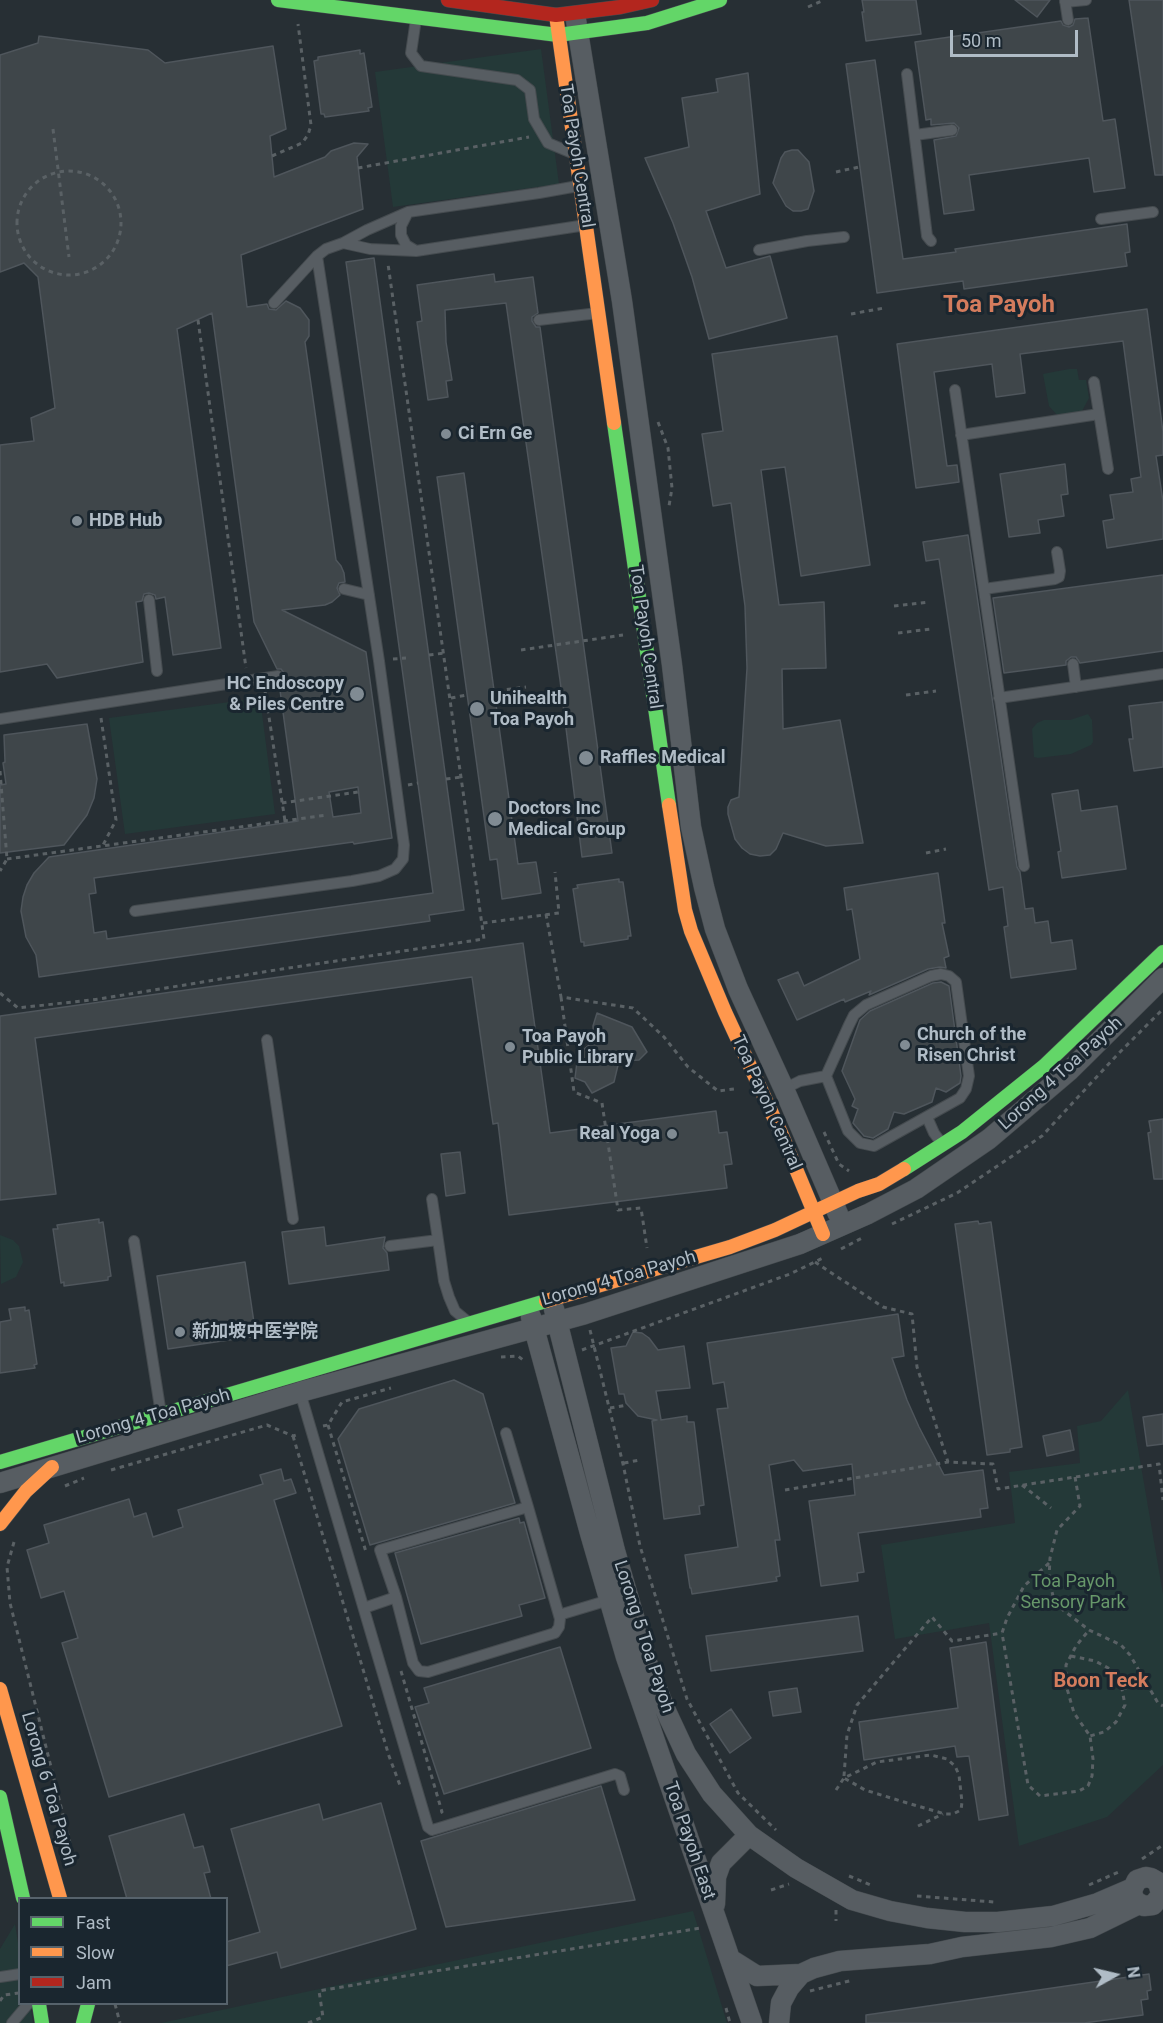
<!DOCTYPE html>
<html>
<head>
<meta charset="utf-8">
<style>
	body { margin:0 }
	#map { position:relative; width:1163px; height:2023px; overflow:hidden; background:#272f34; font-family:Roboto,sans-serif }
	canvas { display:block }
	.legend { position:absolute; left:18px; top:1897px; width:210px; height:108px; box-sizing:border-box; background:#1a262f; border:2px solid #56626b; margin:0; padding:8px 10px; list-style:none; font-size:18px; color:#b0bcc6 }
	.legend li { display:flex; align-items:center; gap:12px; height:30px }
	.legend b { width:30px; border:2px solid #56626b }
	.north { position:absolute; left:1085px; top:1945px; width:60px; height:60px; -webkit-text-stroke:4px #1a262f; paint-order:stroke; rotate:82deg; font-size:16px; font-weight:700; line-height:24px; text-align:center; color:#b0bcc6 }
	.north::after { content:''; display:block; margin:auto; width:21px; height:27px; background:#b0bcc6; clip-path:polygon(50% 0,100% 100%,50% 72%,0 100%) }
	.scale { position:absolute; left:950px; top:30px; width:128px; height:27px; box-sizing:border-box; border:3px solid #b0bcc6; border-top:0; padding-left:8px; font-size:18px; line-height:21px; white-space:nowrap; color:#b0bcc6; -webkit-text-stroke:4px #1a262f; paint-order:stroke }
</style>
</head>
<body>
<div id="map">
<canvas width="1163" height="2023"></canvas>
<ul class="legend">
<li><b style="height:8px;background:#63d668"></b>Fast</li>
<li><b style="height:8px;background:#ff974d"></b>Slow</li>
<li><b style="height:8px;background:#b3261e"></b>Jam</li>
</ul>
<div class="north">N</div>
<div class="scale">50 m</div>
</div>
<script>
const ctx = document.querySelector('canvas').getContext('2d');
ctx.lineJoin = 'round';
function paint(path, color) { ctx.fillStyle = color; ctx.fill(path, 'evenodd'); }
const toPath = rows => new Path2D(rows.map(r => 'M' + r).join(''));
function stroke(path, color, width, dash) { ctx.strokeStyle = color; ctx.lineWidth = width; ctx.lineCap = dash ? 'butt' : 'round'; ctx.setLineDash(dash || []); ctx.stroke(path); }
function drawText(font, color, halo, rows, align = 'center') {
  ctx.font = font + ' Roboto,"Noto Sans SC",sans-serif'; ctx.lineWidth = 6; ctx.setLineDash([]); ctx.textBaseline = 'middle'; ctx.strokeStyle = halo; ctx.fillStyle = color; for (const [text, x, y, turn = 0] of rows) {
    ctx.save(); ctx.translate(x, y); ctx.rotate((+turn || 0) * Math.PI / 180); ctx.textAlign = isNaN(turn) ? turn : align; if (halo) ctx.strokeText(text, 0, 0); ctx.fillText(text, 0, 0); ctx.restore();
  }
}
paint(toPath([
	[541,49,559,184,393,207,375,72],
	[1069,369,1077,369,1079,380,1086,380,1089,398,1081,413,1058,416,1049,406,1043,374],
	[260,698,275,814,125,834,109,718],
	[1088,714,1092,720,1093,742,1091,745,1071,754,1038,758,1034,757,1032,729,1037,723,1044,720,1070,720],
	[0,1235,13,1240,19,1246,23,1262,16,1277,1,1284],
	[1128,1390,1163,1594,1163,1765,1107,1817,1019,1846,989,1623,895,1639,881,1545,1015,1523,1009,1472,1080,1463,1077,1426,1101,1421],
	[693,1911,727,2023,161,2023,324,1988],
	[15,1924,19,1949,20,2004,30,2004,33,2023,0,2023,0,1949]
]), '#243938');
const building = toPath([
	[862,0,916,0,921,34,866,41,862,12,864,12,862,0],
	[1015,0,1050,0,1037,17,1015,0],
	[1129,0,1163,0,1163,175,1155,175,1129,0],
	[1088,18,1103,121,1115,119,1125,188,1094,192,1089,158,969,175,974,210,944,214,934,140,956,136,959,128,954,123,931,125,931,119,926,120,915,42,1061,21,1063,25,1069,27,1073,25,1075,19,1088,18],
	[39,36,148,50,165,63,273,46,286,129,270,136,274,177,325,157,331,151,354,143,368,144,357,157,363,209,241,255,247,307,267,304,269,309,276,310,286,301,300,308,309,320,309,336,305,342,336,560,341,566,344,573,345,582,339,583,337,588,340,595,332,602,325,605,282,610,366,652,392,838,354,844,353,842,94,878,96,893,89,894,94,933,106,931,107,939,433,893,346,262,374,258,464,910,429,915,430,921,39,977,36,955,26,937,21,911,23,897,27,885,34,873,49,857,298,821,279,683,285,679,285,674,281,669,277,669,254,622,212,313,177,329,221,648,173,655,165,597,156,599,155,595,149,593,144,594,142,601,136,602,143,662,57,678,47,664,0,672,0,445,34,441,31,418,55,408,38,277,24,263,0,272,0,55,38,43,39,36],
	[358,787,361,813,333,817,329,792,358,787],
	[360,50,360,54,364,53,372,107,368,108,369,111,325,117,324,114,321,114,314,61,318,60,318,57,360,50],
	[875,60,903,259,956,252,955,249,1127,224,1130,252,1125,253,1127,266,964,289,963,281,877,293,846,64,875,60],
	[748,73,760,194,706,211,726,268,770,256,787,318,709,339,692,277,673,223,645,158,689,147,682,98,718,92,716,79,748,73],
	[792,150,798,150,809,162,814,191,808,209,801,211,793,211,786,206,773,183,781,158,785,152,792,150],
	[494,274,495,282,533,277,538,313,532,317,532,321,536,327,540,327,612,853,582,857,560,680,506,303,445,310,446,342,452,380,446,381,448,397,428,400,417,322,422,321,417,285,494,274],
	[1147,309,1163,432,1163,455,1156,456,1163,501,1163,539,1107,548,1103,521,1114,519,1110,495,1133,492,1131,479,1141,477,1123,341,1020,354,1025,393,996,397,992,364,934,372,947,466,957,465,959,482,916,488,897,344,1147,309],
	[837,336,870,565,801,576,785,467,761,470,779,605,824,602,826,668,782,669,783,729,840,720,863,843,826,846,783,833,776,849,770,855,760,856,750,854,742,848,735,839,728,814,728,807,731,800,739,797,747,668,745,606,731,503,713,506,702,434,723,431,712,354,837,336],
	[1065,464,1068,494,1061,495,1064,516,1038,520,1040,533,1009,537,1000,474,1065,464],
	[464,473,518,864,536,862,541,893,502,899,497,859,490,860,437,477,464,473],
	[968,535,1017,867,1020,872,1025,909,1033,908,1035,923,1048,921,1051,943,1072,940,1076,969,1011,978,1004,927,1008,926,1003,887,989,890,939,559,926,561,923,542,968,535],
	[1163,575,1163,651,1080,663,1076,657,1071,657,1066,661,1066,665,1004,673,993,598,1163,575],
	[1163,702,1163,767,1134,771,1129,739,1133,739,1129,706,1163,702],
	[87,724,97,779,94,798,87,815,64,845,0,853,0,785,6,784,3,763,5,762,4,735,87,724],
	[1078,790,1081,811,1117,806,1126,869,1062,878,1058,852,1061,851,1052,794,1078,790],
	[938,873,945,923,942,923,949,956,944,958,946,968,940,967,928,969,869,995,871,991,845,1002,844,999,797,1020,778,980,798,972,804,986,860,959,852,909,847,910,844,888,938,873],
	[619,879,619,882,623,882,631,936,628,936,628,939,584,946,584,942,581,942,573,889,578,888,577,885,619,879],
	[523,943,550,1133,716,1111,719,1133,727,1132,732,1164,724,1165,727,1188,509,1215,498,1123,493,1124,472,977,35,1038,56,1194,0,1200,0,1016,523,943],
	[941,982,949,986,961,1076,960,1083,946,1092,936,1088,932,1102,904,1114,894,1112,888,1129,873,1138,864,1136,853,1123,858,1109,852,1106,855,1099,842,1071,860,1020,870,1011,933,983,941,982],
	[597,1013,632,1027,647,1052,639,1060,619,1061,614,1082,592,1093,585,1082,575,1078,578,1054,594,1041,593,1026,597,1013],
	[1163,1119,1163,1179,1154,1179,1148,1133,1151,1132,1149,1121,1163,1119],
	[460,1152,465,1193,446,1196,441,1154,460,1152],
	[99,1219,99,1223,103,1222,111,1276,108,1277,108,1280,64,1286,64,1282,61,1283,53,1229,58,1229,57,1225,99,1219],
	[978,1221,979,1224,991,1222,1022,1447,1010,1449,1010,1452,987,1455,955,1224,978,1221],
	[324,1227,326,1246,385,1237,383,1248,387,1253,389,1270,289,1284,282,1232,324,1227],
	[245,1262,256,1336,168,1349,157,1276,245,1262],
	[25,1307,25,1311,29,1310,37,1364,34,1365,35,1368,0,1373,0,1322,11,1320,9,1309,25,1307],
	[898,1314,904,1356,892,1358,907,1400,919,1427,944,1475,983,1470,988,1508,980,1509,981,1517,858,1533,864,1572,857,1573,858,1581,821,1586,809,1501,855,1495,852,1464,803,1471,794,1460,769,1465,780,1540,775,1540,780,1576,776,1577,777,1581,692,1594,691,1588,690,1588,685,1555,738,1547,717,1409,728,1408,724,1382,713,1384,707,1343,898,1314],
	[633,1332,642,1333,649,1338,658,1350,684,1346,690,1388,656,1391,661,1420,687,1416,687,1422,694,1422,704,1505,699,1506,700,1514,664,1519,652,1421,657,1420,638,1416,626,1403,624,1394,619,1394,611,1348,626,1346,633,1332],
	[454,1380,483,1394,515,1503,370,1545,338,1439,359,1409,454,1380],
	[1163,1414,1163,1444,1147,1446,1143,1417,1163,1414],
	[1070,1430,1074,1450,1047,1456,1043,1436,1070,1430],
	[281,1469,284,1481,291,1479,296,1493,274,1500,342,1726,109,1797,62,1643,78,1638,64,1591,41,1598,27,1550,49,1543,44,1525,129,1499,134,1517,146,1513,153,1537,183,1527,178,1510,263,1484,260,1475,281,1469],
	[519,1518,520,1523,524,1522,545,1598,519,1605,522,1616,421,1644,395,1553,519,1518],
	[858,1616,863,1651,711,1671,706,1636,858,1616],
	[986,1642,1008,1815,979,1820,969,1756,957,1757,955,1746,864,1760,859,1722,958,1708,950,1648,986,1642],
	[560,1647,591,1748,444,1794,415,1707,429,1703,424,1688,560,1647],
	[797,1688,801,1712,773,1716,769,1692,797,1688],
	[731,1709,751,1738,730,1753,710,1724,731,1709],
	[601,1786,635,1900,446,1927,421,1841,601,1786],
	[381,1803,416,1929,281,1968,277,1952,226,1966,226,1942,260,1932,231,1829,319,1804,323,1820,381,1803],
	[184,1814,194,1848,203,1846,210,1872,204,1873,211,1899,127,1899,109,1836,184,1814],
	[1149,1974,1151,1990,1147,1991,1148,1999,1141,2000,1143,2015,1084,2023,866,2023,866,2015,1149,1974]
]);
paint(building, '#3f464a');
stroke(building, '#4f565c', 1.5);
const lane = toPath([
	[1065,0,1068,20],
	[1065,2,1086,0],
	[416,19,411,53,421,66,517,80,530,90,534,119,548,143,572,153],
	[907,74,927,236,931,241],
	[915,135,952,130],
	[408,212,401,226,401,235,406,245,416,251],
	[1101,219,1153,212],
	[343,243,370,249,416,251,586,225],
	[759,250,807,241,844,237],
	[274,303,317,256,326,249,343,243,367,230,408,212,539,193,578,186],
	[539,320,598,313],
	[1094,382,1108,469],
	[955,390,1024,866],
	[961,435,1099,414],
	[344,589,369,595],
	[984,589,1055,579,1059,577,1060,571,1057,552],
	[149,600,157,671],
	[1073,664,1076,687],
	[999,698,1163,674],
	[0,719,278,676],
	[135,911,352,881,379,876,395,869,403,859,404,845,379,661,317,256],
	[941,974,949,976,956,982,969,1076,966,1089,960,1098,874,1146,860,1143,848,1131,826,1076,849,1025,854,1015,866,1005,931,976,941,974],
	[267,1040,293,1219],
	[784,1089,800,1081,826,1076],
	[927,1117,934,1133,943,1145],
	[432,1199,444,1281,449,1297,455,1311,467,1321],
	[134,1241,161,1414],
	[390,1246,438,1240],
	[300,1392,428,1827,432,1830,439,1828,615,1774,620,1776,624,1790],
	[506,1433,528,1507,560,1619,559,1627,555,1633,428,1672,419,1671,413,1663,396,1597,380,1550,528,1507],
	[364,1608,396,1597],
	[559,1615,609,1600],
	[0,1977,20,1974],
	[12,2023,28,2004]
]);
const street = toPath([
	[576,20,622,301,672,665,691,827,704,887,715,929,738,989,784,1089,838,1214],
	[554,1309,615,1551,649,1669,665,1709,686,1754,712,1794,749,1835,796,1868,852,1900,890,1911,927,1918,965,1922,998,1922,1053,1916,1098,1903,1133,1888],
	[531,1317,590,1533,626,1657,752,2023],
	[0,1483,300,1392,585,1314,800,1244,868,1214,916,1189,989,1139,1069,1071,1163,978],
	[1161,1894,1158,1882,1151,1878,1146,1877,1137,1880,1133,1888,1132,1893,1135,1901,1144,1906,1153,1905,1163,1893],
	[715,1904,716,1877,721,1863,749,1835],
	[730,1959,757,1976,801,1974,814,1968,840,1961,930,1954,962,1947,1051,1937,1090,1928,1139,1904],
	[779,2023,781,2003,789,1988,801,1974]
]);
const fast = toPath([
	[278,0,558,35,647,23,720,0],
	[614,423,669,805],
	[904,1169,962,1132,1044,1066,1163,952],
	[0,1462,546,1301],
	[0,1797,23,1898],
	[39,2004,42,2023],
	[83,2023,88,2004]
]);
const slow = toPath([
	[556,15,614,423],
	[669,805,685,910,691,931,725,1012,781,1133,823,1234],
	[546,1301,730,1247,775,1230,858,1191,879,1184,904,1169],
	[0,1524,26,1491,52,1467],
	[0,1689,60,1898]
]);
const jam = toPath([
	[448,0,556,15,621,7,652,0]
]);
stroke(lane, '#454b4f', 12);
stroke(street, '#454b4f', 21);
stroke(fast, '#454b4f', 15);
stroke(slow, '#454b4f', 15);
stroke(jam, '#454b4f', 15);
stroke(toPath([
	[808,7,824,0],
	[53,129,69,257],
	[272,156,302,143,308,135,311,125,298,24],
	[358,168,529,137],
	'17 223a52 52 0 1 1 104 0a52 52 0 1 1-104 0Z',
	[836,172,859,167],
	[851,314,884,308],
	[198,320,246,668],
	[658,422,668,448,672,488,669,506],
	[894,606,929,602],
	[898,633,931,629],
	[521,650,623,635],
	[429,655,445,653],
	[393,659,406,658],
	[265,691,285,821],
	[489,692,526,687],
	[906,695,936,691],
	[451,698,467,695],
	[101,718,116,820,102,847],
	[0,771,7,859,0,871],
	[446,779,462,777],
	[408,785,418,783],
	[282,803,358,792],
	[926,853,946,849],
	[7,859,327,815],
	[546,914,561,997,633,1008,664,1037,688,1067,718,1091,734,1089],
	[483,923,559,913,555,872],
	[0,993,18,1008,99,999,282,969,484,939,388,264],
	[561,997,574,1092,602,1103,618,1210,641,1208,647,1248],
	[824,1132,839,1164,849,1171],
	[892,1224,957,1193,1042,1136,1117,1055,1163,1009],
	[841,1249,862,1238],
	[815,1262,883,1307,912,1314,917,1367,948,1462,993,1464,998,1489,1159,1464,1163,1500],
	[590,1330,623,1464,640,1546,687,1699,738,1793,776,1830],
	[582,1350,790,1274,825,1257],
	[501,1357,518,1356,523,1360],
	[610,1408,627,1405],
	[328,1425,366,1552],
	[323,1426,328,1425,342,1402,391,1388],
	[293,1436,389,1756,401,1788],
	[624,1463,640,1460],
	[111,1470,267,1425,293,1436,299,1434],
	[1075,1477,1080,1506,1057,1530,1050,1558,1049,1579,1053,1596,1063,1610,1089,1630,1121,1645,1130,1655,1158,1703,1163,1706],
	[1022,1485,1051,1508],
	[65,1486,84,1478],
	[785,1490,948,1462],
	[14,1542,7,1567,10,1603,71,1847],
	[1049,1563,1024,1586,1007,1618,1002,1633,1028,1785,1040,1796,1079,1791,1088,1786,1092,1776,1093,1759,1090,1736,1074,1713,1066,1685,1066,1665,1076,1646,1089,1630],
	[1071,1656,1095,1661,1112,1670,1122,1689,1125,1705,1116,1722,1104,1732,1090,1736],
	[401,1671,442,1812,440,1813],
	[1122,1689,1147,1684],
	[844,1776,847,1735,857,1705,932,1617,952,1641,1002,1633],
	[836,1790,844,1778,877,1762,931,1755,947,1759,955,1766,959,1775,962,1802,961,1810,953,1814,945,1814,904,1802,865,1790,844,1778],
	[918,1826,943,1814],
	[1142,1859,1163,1845],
	[849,1876,873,1886],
	[1089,1885,1121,1871],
	[771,1890,789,1884],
	[917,1896,994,1902],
	[836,1910,836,1921],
	[810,1991,853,1980],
	[0,2001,4,1995,19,1993],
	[115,2004,120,2023],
	[726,2008,730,2023],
	[308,2023,323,2017,319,1991,405,1976,701,1928]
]), '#5a6165', 3, [4.5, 4.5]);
stroke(lane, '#575d62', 10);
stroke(street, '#575d62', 20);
stroke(fast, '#63d668', 14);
stroke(slow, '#ff974d', 14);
stroke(jam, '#b3261e', 14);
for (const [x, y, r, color] of [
	[446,434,6,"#808b93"],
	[77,521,6,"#808b93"],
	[357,694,8,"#808b93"],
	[477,709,8,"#808b93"],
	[586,758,8,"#808b93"],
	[495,819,8,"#808b93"],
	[905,1045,6,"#808b93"],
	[510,1047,6,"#808b93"],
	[672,1134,6,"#808b93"],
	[180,1332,6,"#808b93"]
]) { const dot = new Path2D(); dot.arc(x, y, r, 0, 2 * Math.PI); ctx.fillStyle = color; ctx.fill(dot); stroke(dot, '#1a262f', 2); }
drawText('18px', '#b0bcc6', '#1a262f', [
	["Toa Payoh Central",576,156,81],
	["Toa Payoh Central",645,637,82],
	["Lorong 4 Toa Payoh",1061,1074,-42],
	["Toa Payoh Central",766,1103,66],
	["Lorong 4 Toa Payoh",619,1279,-16],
	["Lorong 4 Toa Payoh",153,1417,-16],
	["Lorong 5 Toa Payoh",643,1637,72],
	["Lorong 6 Toa Payoh",48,1789,74],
	["Toa Payoh East",689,1841,71]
]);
drawText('bold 18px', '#b0bcc6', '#1a262f', [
	["Ci Ern Ge",458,434],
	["HDB Hub",89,521],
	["HC Endoscopy",344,684,"right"],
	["& Piles Centre",344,705,"right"],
	["Unihealth",490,699],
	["Toa Payoh",490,720],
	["Raffles Medical",600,758],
	["Doctors Inc",508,809],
	["Medical Group",508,830],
	["Church of the",917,1035],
	["Risen Christ",917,1056],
	["Toa Payoh",522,1037],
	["Public Library",522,1058],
	["Real Yoga",660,1134,"right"],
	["新加坡中医学院",192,1332]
], 'left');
drawText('18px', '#67976a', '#1a262f', [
	["Toa Payoh",1073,1582],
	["Sensory Park",1073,1603]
]);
drawText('bold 20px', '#d47c5d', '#1a262f', [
	["Boon Teck",1101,1682]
]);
drawText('bold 24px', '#d47c5d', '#1a262f', [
	["Toa Payoh",999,306]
]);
</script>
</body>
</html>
